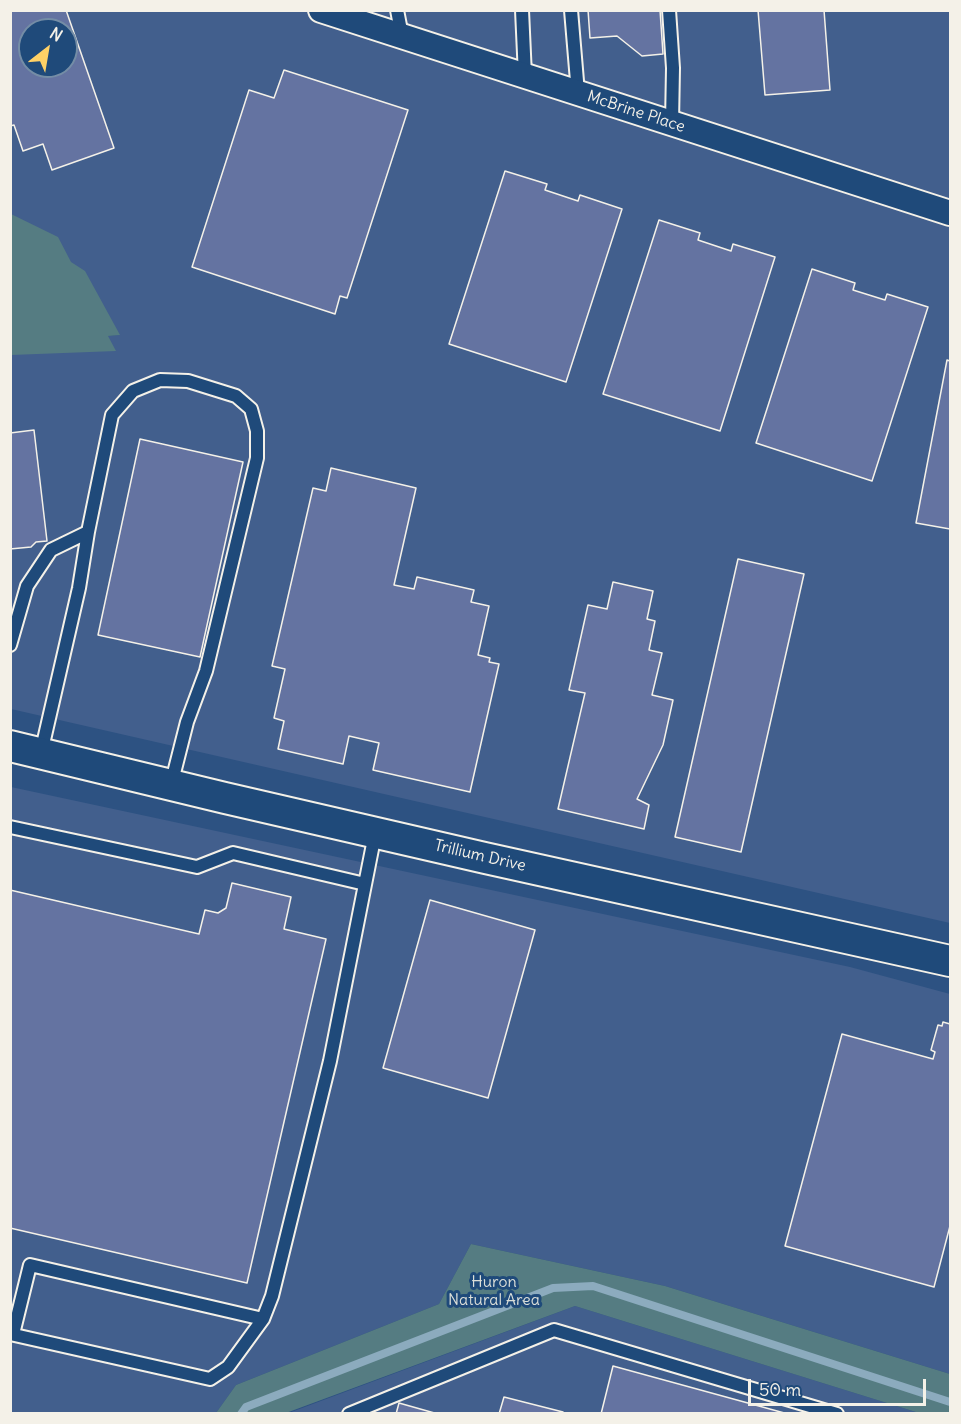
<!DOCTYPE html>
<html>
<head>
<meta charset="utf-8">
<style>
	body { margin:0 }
	#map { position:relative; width:961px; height:1424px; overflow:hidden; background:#2d5282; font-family:Delius,sans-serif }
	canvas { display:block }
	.frame { position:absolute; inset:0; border:12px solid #f4f1e8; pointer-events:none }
	.north { position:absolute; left:18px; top:18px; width:60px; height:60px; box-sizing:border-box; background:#1f4a7a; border:2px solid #748da6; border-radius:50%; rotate:31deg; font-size:16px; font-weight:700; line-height:24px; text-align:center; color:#f4f1e8 }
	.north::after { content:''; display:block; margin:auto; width:21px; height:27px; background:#ffd166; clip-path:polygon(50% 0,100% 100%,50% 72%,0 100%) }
	.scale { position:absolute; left:748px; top:1379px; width:178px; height:27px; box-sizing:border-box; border:3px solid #f4f1e8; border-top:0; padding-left:8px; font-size:18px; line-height:21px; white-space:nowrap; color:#f4f1e8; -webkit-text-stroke:4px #1f4a7a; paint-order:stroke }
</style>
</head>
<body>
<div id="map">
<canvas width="961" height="1424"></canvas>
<div class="frame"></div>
<div class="north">N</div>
<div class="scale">50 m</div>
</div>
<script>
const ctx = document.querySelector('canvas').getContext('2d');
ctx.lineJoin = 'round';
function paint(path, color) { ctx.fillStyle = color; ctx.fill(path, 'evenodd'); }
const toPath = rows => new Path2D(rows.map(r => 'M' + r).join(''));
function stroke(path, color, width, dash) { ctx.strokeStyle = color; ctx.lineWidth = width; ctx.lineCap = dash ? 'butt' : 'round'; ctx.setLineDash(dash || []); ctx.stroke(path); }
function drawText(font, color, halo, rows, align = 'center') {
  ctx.font = font + ' Delius,sans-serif'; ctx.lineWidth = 6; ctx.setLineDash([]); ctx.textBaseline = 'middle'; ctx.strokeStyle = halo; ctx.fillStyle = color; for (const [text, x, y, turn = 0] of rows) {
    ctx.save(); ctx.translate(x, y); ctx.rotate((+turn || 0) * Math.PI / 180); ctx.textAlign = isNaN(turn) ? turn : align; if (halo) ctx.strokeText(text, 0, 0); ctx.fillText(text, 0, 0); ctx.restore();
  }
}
paint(toPath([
	[11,11,950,11,950,923,11,709,11,343,119,335,11,228],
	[30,30,66,30,66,66,30,66],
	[11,787,850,967,950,994,950,1374,665,1286,471,1244,439,1304,236,1385,216,1413,11,1414],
	[575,1306,919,1413,286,1414]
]), '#425f8d');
paint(toPath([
	[11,214,58,237,71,262,85,271,120,335,108,336,116,351,11,355],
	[471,1244,665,1286,950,1374,950,1413,919,1413,575,1306,286,1413,216,1413,236,1385,439,1304]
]), '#557c82');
stroke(toPath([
	[241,1414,246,1407,553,1288,593,1286,950,1402]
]), '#8cabbe', 8);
const building = toPath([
	[10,10,66,10,114,148,52,170,43,144,23,151,14,125,10,126,10,10],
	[30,30,66,30,66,66,30,66,30,30],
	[588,10,660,10,663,54,642,56,617,36,590,38,588,10],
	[758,10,824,10,830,90,765,95,758,10],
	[284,70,408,110,347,298,340,296,335,314,192,267,249,90,274,98,284,70],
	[505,171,547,184,545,190,578,201,580,195,622,209,566,382,449,344,505,171],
	[659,220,700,233,698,240,731,251,733,244,775,257,720,431,603,394,659,220],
	[812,269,855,283,853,290,885,300,887,294,928,307,872,481,756,443,812,269],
	[947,360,950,361,950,529,916,523,947,360],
	[34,430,47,541,36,542,31,547,10,549,10,433,34,430],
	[140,439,243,462,200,657,98,635,140,439],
	[331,468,416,488,394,585,414,589,417,577,474,590,471,602,489,606,478,655,490,658,489,662,499,664,470,792,373,770,379,743,349,736,343,764,278,749,284,721,274,718,285,669,272,666,313,488,326,491,331,468],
	[738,559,804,574,741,852,675,837,738,559],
	[613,582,653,591,647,619,655,621,649,650,662,653,652,695,673,700,663,745,637,799,649,805,644,829,558,809,585,693,569,690,588,605,607,609,613,582],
	[232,883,291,897,284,929,326,939,247,1283,10,1228,10,890,199,934,205,910,218,913,226,908,232,883],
	[430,900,535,930,488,1098,383,1068,430,900],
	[943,1022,950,1024,950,1226,934,1287,785,1246,842,1034,933,1059,935,1052,931,1050,938,1025,942,1026,943,1022],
	[613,1366,788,1414,601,1414,613,1366],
	[504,1397,563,1412,562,1414,499,1414,504,1397],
	[399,1403,438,1414,396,1414,399,1403]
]);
paint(building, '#6473a1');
stroke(building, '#f4f1e8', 1.5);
const service = toPath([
	[397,10,402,36],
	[522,10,525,76],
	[571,10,578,93],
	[669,10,673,68,672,123],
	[10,645,27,586,51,550,88,532,112,415,133,391,160,380,188,381,236,396,251,409,257,431,257,458,206,671,187,722,171,785],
	[41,753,79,588,88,532],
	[10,827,197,867,233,853,365,884],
	[10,1334,210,1379,228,1367,263,1319,272,1296,330,1061,375,834],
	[13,1334,30,1265,263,1319],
	[349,1414,554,1330,837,1414]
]);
const minor = toPath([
	[321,10,950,213]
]);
const tertiary = toPath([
	[10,746,225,798,485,858,950,961]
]);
stroke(service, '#f4f1e8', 16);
stroke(minor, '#f4f1e8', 28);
stroke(tertiary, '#f4f1e8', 34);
stroke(service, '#1f4a7a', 12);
stroke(minor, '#1f4a7a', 24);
stroke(tertiary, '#1f4a7a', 30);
drawText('16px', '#f4f1e8', '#1f4a7a', [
	["McBrine Place",636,112,18],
	["Trillium Drive",480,856,13]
]);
drawText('16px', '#dcdfd9', '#1f4a7a', [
	["Huron",494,1282],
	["Natural Area",494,1300]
]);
</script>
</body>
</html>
